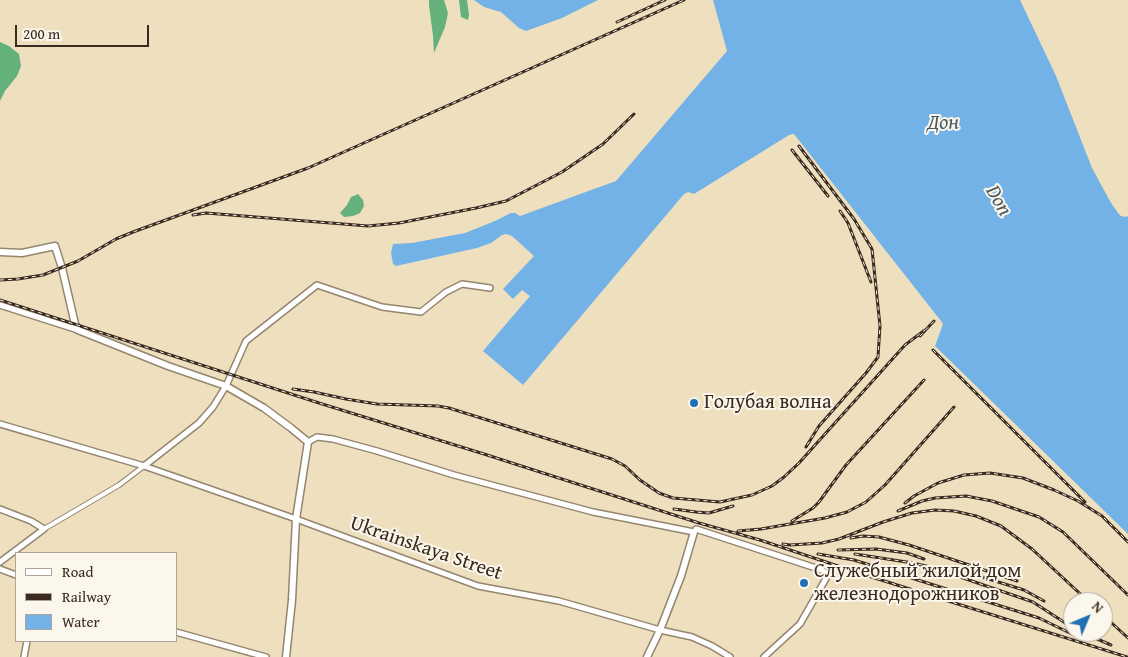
<!DOCTYPE html>
<html>
<head>
<meta charset="utf-8">
<style>
	body { margin:0 }
	#map { position:relative; width:1128px; height:657px; overflow:hidden; background:#eee0bf; font-family:"Gentium Book Plus",serif }
	canvas { display:block }
	.legend { position:absolute; left:15px; top:552px; width:162px; height:90px; box-sizing:border-box; background:#fbf7ec; border:1px solid #aea59a; margin:0; padding:6px 9px; list-style:none; font-size:15px; color:#3b2a1e }
	.legend li { display:flex; align-items:center; gap:10px; height:25px }
	.legend b { width:25px; border:1px solid #aea59a }
	.north { position:absolute; left:1063px; top:592px; width:50px; height:50px; box-sizing:border-box; background:#fbf7ec; border:1px solid #aea59a; border-radius:50%; rotate:45deg; font-size:14px; font-weight:700; line-height:20px; text-align:center; color:#3b2a1e }
	.north::after { content:''; display:block; margin:auto; width:18px; height:22px; background:#1f6fb2; clip-path:polygon(50% 0,100% 100%,50% 72%,0 100%) }
	.scale { position:absolute; left:15px; top:25px; width:134px; height:22px; box-sizing:border-box; border:2px solid #3b2a1e; border-top:0; padding-left:6px; font-size:15px; line-height:18px; white-space:nowrap; color:#3b2a1e; -webkit-text-stroke:4px #fbf7ec; paint-order:stroke }
</style>
</head>
<body>
<div id="map">
<canvas width="1128" height="657"></canvas>
<ul class="legend">
<li><b style="height:6px;background:#fff"></b>Road</li>
<li><b style="height:6px;background:#3b2a1e"></b>Railway</li>
<li><b style="height:14px;background:#72b2e6"></b>Water</li>
</ul>
<div class="north">N</div>
<div class="scale">200 m</div>
</div>
<script>
const ctx = document.querySelector('canvas').getContext('2d');
ctx.lineJoin = 'round';
function paint(path, color) { ctx.fillStyle = color; ctx.fill(path, 'evenodd'); }
const toPath = rows => new Path2D(rows.map(r => 'M' + r).join(''));
function stroke(path, color, width, dash) { ctx.strokeStyle = color; ctx.lineWidth = width; ctx.lineCap = dash ? 'butt' : 'round'; ctx.setLineDash(dash || []); ctx.stroke(path); }
function drawText(font, color, halo, rows, align = 'center') {
  ctx.font = font + ' "Gentium Book Plus",serif'; ctx.lineWidth = 4; ctx.setLineDash([]); ctx.textBaseline = 'middle'; ctx.strokeStyle = halo; ctx.fillStyle = color; for (const [text, x, y, turn = 0] of rows) {
    ctx.save(); ctx.translate(x, y); ctx.rotate((+turn || 0) * Math.PI / 180); ctx.textAlign = isNaN(turn) ? turn : align; if (halo) ctx.strokeText(text, 0, 0); ctx.fillText(text, 0, 0); ctx.restore();
  }
}
paint(toPath([
	[429,0,444,0,448,13,445,27,434,53,433,36,429,5],
	[459,0,467,0,469,15,468,20,461,17],
	[0,42,9,46,19,54,21,66,17,76,5,91,0,101],
	[358,194,363,200,364,206,360,213,353,216,344,217,340,213,347,205,351,197]
]), '#64b17b');
paint(toPath([
	[474,0,598,0,562,18,526,31,519,28,501,12,484,7],
	[713,0,1020,0,1056,76,1092,168,1111,203,1118,213,1121,216,1126,217,1128,216,1128,534,935,346,943,324,941,321,794,134,789,135,694,194,688,192,684,194,523,385,483,351,530,296,522,290,513,299,503,289,534,256,512,236,506,234,502,235,491,243,477,248,396,266,393,264,391,253,393,244,412,243,465,233,495,221,511,213,515,213,520,216,616,181,727,51]
]), '#72b2e6');
const pedestrian = toPath([
	[44,529,119,485,144,466]
]);
const minor = toPath([
	[0,305,78,330],
	[0,424,144,466,296,519,478,586,559,601,660,630,692,637,712,646,730,657],
	[308,442,317,437,333,439,377,451,454,475,593,512,694,532],
	[144,466,199,423,213,407,226,386,246,341,317,285,382,307,421,312,446,292,462,284,490,288],
	[0,509,31,521,44,529,0,562],
	[696,529,822,570,828,575,800,624,764,657],
	[0,569,16,575],
	[176,632,266,657],
	[24,657,27,641]
]);
const tertiary = toPath([
	[0,252,22,253,55,246,62,268,75,324,78,330,168,366,226,386,264,408,291,428,308,442,296,519,292,600,286,657],
	[647,657,660,630,681,576,694,532]
]);
stroke(pedestrian, '#94856e', 6);
stroke(minor, '#94856e', 8);
stroke(tertiary, '#94856e', 9);
stroke(pedestrian, '#fff', 4);
stroke(minor, '#fff', 5);
stroke(tertiary, '#fff', 6);
const rail = toPath([
	[617,22,665,0],
	[799,146,854,219,872,249,880,326,878,357,866,373,819,426,806,447],
	[792,150,828,196],
	[840,211,848,223,871,282],
	[193,215,206,213,368,226,399,223,476,208,506,201,562,172,603,144,634,114],
	[0,280,18,279,43,275,78,261,116,239,133,232,308,168,684,0],
	[0,300,319,403,484,454,699,523,760,540,862,574,1127,657],
	[920,336,934,321],
	[933,350,1085,502],
	[293,389,314,392,346,399,377,404,438,406,449,408,612,459,625,466,640,480,659,493,673,498,720,502,752,495,772,486,784,477,799,463,905,345,925,330],
	[905,503,914,496,938,483,964,475,990,473,1023,478,1054,490,1078,501,1102,516,1128,542],
	[674,509,696,512,709,513,733,506],
	[898,511,922,501,935,498,966,496,992,501,1039,517,1063,532,1128,595],
	[792,521,813,508,819,502,846,465,924,380],
	[738,531,761,529,825,518,847,512,866,502,885,485,954,407],
	[851,538,863,536,879,537,909,545,1017,581],
	[783,544,790,545,822,543,839,539,883,522,912,513,935,510,954,511,976,516,1001,526,1032,549,1089,602],
	[838,550,876,549,907,553,924,559],
	[818,554,854,560,1039,618,1076,636],
	[855,554,913,563,934,568,1033,602,1073,628],
	[979,576,1024,590,1044,601],
	[1103,615,1128,638],
	[1081,632,1111,645]
]);
stroke(rail, '#3b2a1e', 3);
stroke(rail, '#fbf7ec', 1, [4]);
for (const [x, y, r, color] of [
	[694,403,5,"#1f6fb2"],
	[804,583,5,"#1f6fb2"]
]) { const dot = new Path2D(); dot.arc(x, y, r, 0, 2 * Math.PI); ctx.fillStyle = color; ctx.fill(dot); stroke(dot, '#fbf7ec', 2); }
drawText('20px', '#3b2a1e', '#fbf7ec', [
	["Голубая волна",704,403],
	["Служебный жилой дом",814,572],
	["железнодорожников",814,595]
], 'left');
drawText('20px', '#3b2a1e', '#fbf7ec', [
	["Ukrainskaya Street",426,549,19]
]);
drawText('italic 21px', '#4e5a64', '#fbf7ec', [
	["Дон",943,124],
	["Don",998,201,60]
]);
</script>
</body>
</html>
